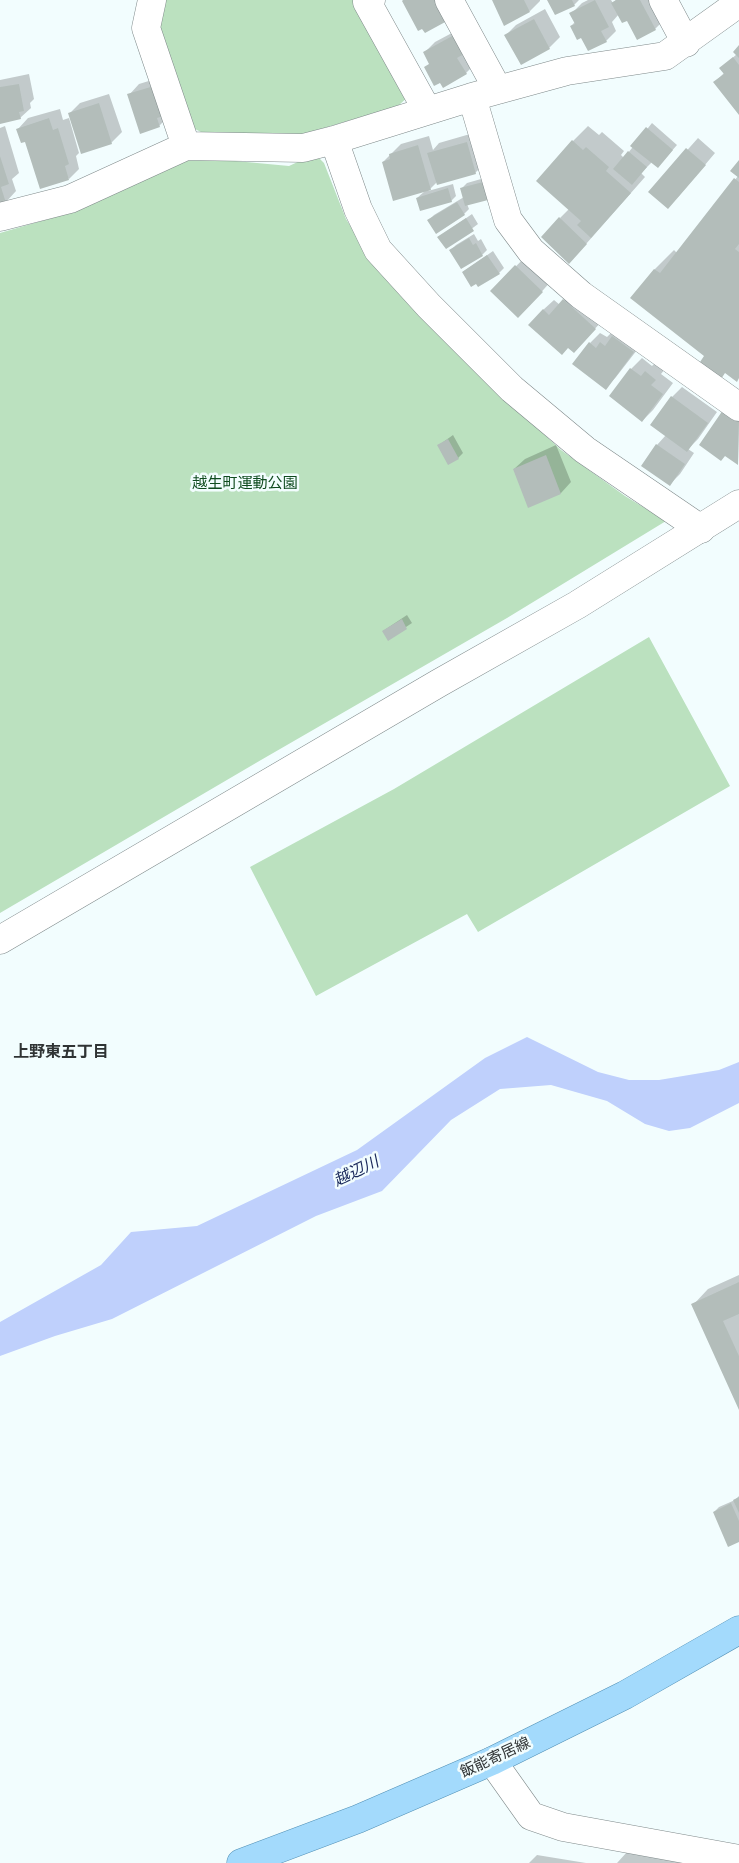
<!DOCTYPE html>
<html>
<head>
<meta charset="utf-8">
<style>
	body { margin:0 }
	canvas { display:block; background:#f2fdfe }
</style>
</head>
<body>
<canvas width="739" height="1863"></canvas>
<script>
const ctx = document.querySelector('canvas').getContext('2d');
ctx.lineJoin = 'round';
function paint(path, color) { ctx.fillStyle = color; ctx.fill(path, 'evenodd'); }
const toPath = rows => new Path2D(rows.map(r => 'M' + r).join(''));
function stroke(path, color, width, dash) { ctx.strokeStyle = color; ctx.lineWidth = width; ctx.lineCap = dash ? 'butt' : 'round'; ctx.setLineDash(dash || []); ctx.stroke(path); }
function drawText(font, color, halo, rows, align = 'center') {
  ctx.font = font + ' Overpass,"Noto Sans JP",sans-serif'; ctx.lineWidth = 5; ctx.setLineDash([]); ctx.textBaseline = 'middle'; ctx.strokeStyle = halo; ctx.fillStyle = color; for (const [text, x, y, turn = 0] of rows) {
    ctx.save(); ctx.translate(x, y); ctx.rotate((+turn || 0) * Math.PI / 180); ctx.textAlign = isNaN(turn) ? turn : align; if (halo) ctx.strokeText(text, 0, 0); ctx.fillText(text, 0, 0); ctx.restore();
  }
}
paint(toPath([
	[164,0,359,0,410,95,398,106,294,137,203,133,193,128,159,35],
	[315,154,324,163,346,219,366,250,505,398,561,450,625,496,666,521,507,618,261,760,0,913,0,233,62,215,193,157,289,166],
	[649,637,730,786,478,932,467,914,316,996,250,867,394,789]
]), '#bbe1bf');
paint(toPath([
	[527,1037,598,1072,629,1080,659,1080,719,1070,739,1062,739,1103,690,1128,669,1131,645,1124,607,1101,551,1085,500,1089,451,1120,382,1191,316,1216,112,1319,55,1336,0,1356,0,1322,101,1265,131,1232,197,1226,357,1150,485,1058]
]), '#bfd0fc');
paint(toPath([
	[493,0,540,0,540,1,530,11],
	[549,0,579,0,574,5,555,14],
	[588,0,611,0,613,3,616,0,656,0,666,18,655,29,628,20,619,14,612,22,616,31,606,41,581,36,571,26,575,22,571,14,582,3],
	[545,9,560,37,549,48,521,63,506,35,516,25],
	[465,26,476,63,466,73,430,63,424,53,435,42],
	[739,47,739,113,715,82,724,73,721,68,737,54],
	[29,74,34,99,30,103,31,108,20,118,0,122,0,80],
	[165,76,170,115,159,126,129,95,139,84],
	[109,94,122,132,111,143,70,113,80,103],
	[60,109,63,120,69,118,79,153,76,156,79,169,69,179,26,140,18,129,28,118],
	[652,123,677,145,662,162,652,162,641,173,645,177,579,252,560,218,569,209,573,141,588,126,599,135,602,132,624,151,621,155,624,158],
	[5,126,19,173,12,179,16,191,6,202,0,204,0,128],
	[477,132,486,162,475,173,437,182,428,191,453,184,456,196,451,201,417,198,425,191,383,162,401,144,429,136,433,150,439,143],
	[698,138,715,153,678,197,650,192],
	[739,162,739,377,706,356,632,298,655,269,674,250,677,253,738,176],
	[488,177,467,204,469,209,464,214,429,220,434,215,464,197,462,188,467,183],
	[472,214,478,224,446,248,439,237],
	[474,234,478,241,481,239,487,250,482,255,461,267,451,250,456,245],
	[493,251,504,268,499,273,476,282,463,272],
	[527,255,552,280,529,306,492,291],
	[574,290,605,318,574,351,543,310,554,300,560,305],
	[612,332,644,341,616,377,606,388,590,343,600,333,607,337],
	[642,358,652,366,656,362,665,369,661,374,673,383,653,410,642,421,610,396,631,369],
	[682,387,717,412,698,439,688,449,694,453,680,474,670,484,657,445,666,435,672,397],
	[735,400,739,403,738,463],
	[453,435,463,453,458,458,439,445],
	[556,445,571,482,561,493,529,506,514,469,525,459],
	[407,615,412,623,388,639,383,631],
	[739,1275,739,1407,693,1305,708,1289],
	[739,1496,739,1541,714,1512,719,1507,735,1500],
	[637,1841,739,1863,617,1863],
	[537,1855,586,1863,529,1863]
]), '#0003');
paint(toPath([
	[403,0,436,0,447,21,425,33,422,29,418,31,402,1],
	[492,0,524,0,530,12,504,26],
	[547,0,572,0,575,6,555,15],
	[595,0,609,27,601,31,607,42,588,51,581,38,577,40,570,26,575,24,569,13],
	[616,0,640,0,656,30,637,40,627,21,622,23,611,3],
	[534,19,550,49,521,65,504,35],
	[454,35,464,54,457,58,467,74,443,88,440,83,434,86,424,67,429,64,423,52],
	[739,45,739,58,733,52],
	[733,57,739,65,739,115,713,82,724,74,719,68],
	[19,84,24,111,19,112,21,119,0,124,0,87],
	[154,86,164,116,157,118,160,127,140,134,127,94],
	[99,103,112,144,81,154,68,113],
	[49,118,53,130,58,128,69,164,65,166,69,180,40,189,25,142,21,143,16,129],
	[646,127,673,150,658,168,630,146],
	[572,140,583,150,586,147,609,167,606,171,631,193,591,238,577,225,581,221,536,181],
	[467,142,476,174,437,185,427,153],
	[418,145,431,190,393,201,382,162,390,159,389,154],
	[686,148,706,165,668,209,648,192],
	[628,151,647,167,632,185,613,169],
	[0,156,9,184,1,187,6,203,0,205],
	[739,160,739,178,730,171],
	[734,178,739,182,739,244,735,249,739,252,739,378,737,382,725,373,721,379,700,362,704,356,630,298,654,269,660,273],
	[483,182,488,200,465,206,460,188],
	[448,188,452,202,420,211,416,198],
	[457,202,465,215,436,234,427,220],
	[559,217,587,244,569,264,541,237],
	[466,218,474,231,446,249,437,237],
	[469,238,473,245,476,243,483,256,461,269,449,250],
	[487,255,500,274,478,287,476,284,471,287,462,272],
	[515,265,543,292,518,318,490,291],
	[563,299,596,329,574,353,568,348,562,355,528,325,543,309,549,315],
	[612,336,634,352,606,390,572,364,589,342,596,348,600,342,605,346],
	[630,368,641,376,645,371,656,380,651,385,663,394,642,422,609,396],
	[671,396,708,423,687,452,650,425],
	[723,410,739,421,738,465,725,456,721,461,699,445],
	[448,439,459,459,448,465,437,445],
	[656,444,685,464,670,486,641,466],
	[546,455,561,494,528,508,513,469],
	[402,619,407,629,388,641,382,631],
	[739,1282,739,1314,723,1321,739,1356,739,1410,691,1304],
	[739,1497,739,1513,733,1500],
	[731,1503,739,1521,739,1542,728,1547,713,1512]
]), '#b3bdba');
const minor = toPath([
	[152,0,146,28,186,146],
	[371,0,367,2,427,110],
	[449,0,498,90],
	[663,0,686,43],
	[472,97,508,220,531,251,581,295,739,407],
	[334,140,358,209,378,250,429,306,512,389,585,450,701,529],
	[0,217,70,199,186,146,303,148,334,140,472,97,567,71,665,56,739,3],
	[492,1761,531,1816,563,1827,739,1859]
]);
const tertiary = toPath([
	[0,940,439,683,577,605,739,504]
]);
const primary = toPath([
	[241,1863,358,1819,492,1761,625,1695,739,1630]
]);
stroke(minor, '#7f898a', 29);
stroke(tertiary, '#7f898a', 29);
stroke(primary, '#5290b5', 29);
stroke(minor, '#fff', 28);
stroke(tertiary, '#fff', 28);
stroke(primary, '#a3dafc', 28);
drawText('15px', '#0f4b1f', '#f2fdfe', [
	["越生町運動公園",245,485]
]);
drawText('15px', '#2f3334', '#f2fdfe', [
	["飯能寄居線",496,1759,-25]
]);
drawText('bold 16px', '#2f3334', '#f2fdfe', [
	["上野東五丁目",61,1054]
]);
drawText('italic 16px', '#172659', '#f2fdfe', [
	["越辺川",357,1173,-26]
]);
</script>
</body>
</html>
